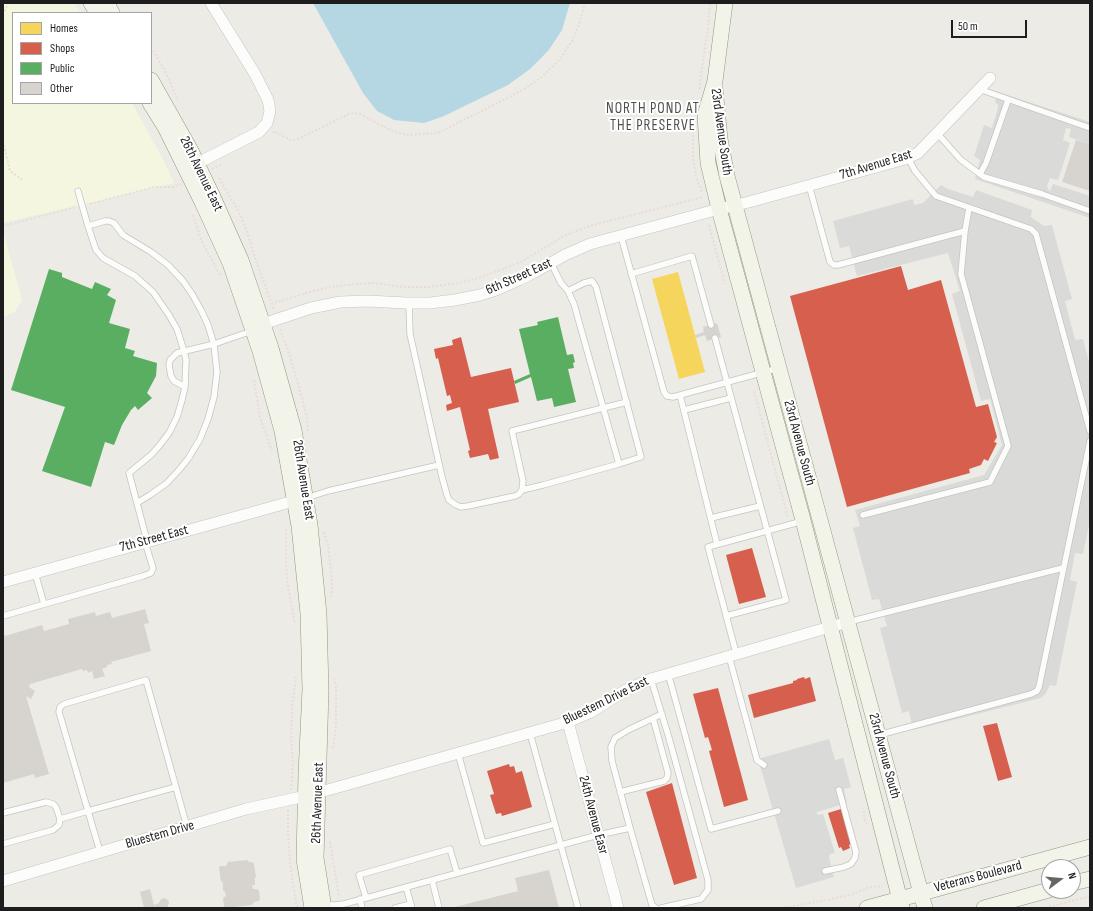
<!DOCTYPE html>
<html>
<head>
<meta charset="utf-8">
<style>
	body { margin:0 }
	#map { position:relative; width:1093px; height:911px; overflow:hidden; background:#ecebe6; font-family:"Sofia Sans Condensed",sans-serif }
	canvas { display:block }
	.frame { position:absolute; inset:0; border:4px solid #1d1d1d; pointer-events:none }
	.legend { position:absolute; left:12px; top:12px; width:140px; height:92px; box-sizing:border-box; background:#fff; border:1px solid #a5a5a5; margin:0; padding:5px 7px; list-style:none; font-size:12px; color:#1d1d1d }
	.legend li { display:flex; align-items:center; gap:8px; height:20px }
	.legend b { width:20px; border:1px solid #a5a5a5 }
	.north { position:absolute; left:1041px; top:859px; width:40px; height:40px; box-sizing:border-box; background:#fff; border:1px solid #a5a5a5; border-radius:50%; rotate:74deg; font-size:11px; font-weight:700; line-height:16px; text-align:center; color:#1d1d1d }
	.north::after { content:''; display:block; margin:auto; width:14px; height:18px; background:#656563; clip-path:polygon(50% 0,100% 100%,50% 72%,0 100%) }
	.scale { position:absolute; left:951px; top:20px; width:76px; height:18px; box-sizing:border-box; border:2px solid #1d1d1d; border-top:0; padding-left:5px; font-size:12px; line-height:14px; white-space:nowrap; color:#1d1d1d; -webkit-text-stroke:3px #fff; paint-order:stroke }
</style>
</head>
<body>
<div id="map">
<canvas width="1093" height="911"></canvas>
<div class="frame"></div>
<ul class="legend">
<li><b style="height:11px;background:#f6d55c"></b>Homes</li>
<li><b style="height:11px;background:#d6604d"></b>Shops</li>
<li><b style="height:11px;background:#5aae61"></b>Public</li>
<li><b style="height:11px;background:#d7d4d0"></b>Other</li>
</ul>
<div class="north">N</div>
<div class="scale">50 m</div>
</div>
<script>
const ctx = document.querySelector('canvas').getContext('2d');
ctx.lineJoin = 'round';
function paint(path, color) { ctx.fillStyle = color; ctx.fill(path, 'evenodd'); }
const toPath = rows => new Path2D(rows.map(r => 'M' + r).join(''));
function stroke(path, color, width, dash) { ctx.strokeStyle = color; ctx.lineWidth = width; ctx.lineCap = dash ? 'butt' : 'round'; ctx.setLineDash(dash || []); ctx.stroke(path); }
function drawText(font, color, halo, rows, align = 'center') {
  ctx.font = font + ' "Sofia Sans Condensed",sans-serif'; ctx.lineWidth = 4; ctx.setLineDash([]); ctx.textBaseline = 'middle'; ctx.strokeStyle = halo; ctx.fillStyle = color; for (const [text, x, y, turn = 0] of rows) {
    ctx.save(); ctx.translate(x, y); ctx.rotate((+turn || 0) * Math.PI / 180); ctx.textAlign = isNaN(turn) ? turn : align; if (halo) ctx.strokeText(text, 0, 0); ctx.fillText(text, 0, 0); ctx.restore();
  }
}
paint(toPath([
	[3,3,75,3,80,13,13,13,13,103,132,103,162,157,174,183,3,223],
	[3,231,22,300,15,312,3,317]
]), '#f5f6e0');
paint(toPath([
	[998,92,1090,122,1090,144,1069,137,1071,129,1066,128,1063,140,1070,143,1058,180,1050,178,1047,186,1048,189,1050,191,1053,184,1090,196,1090,218,975,179,980,160,974,156,984,125,992,128,998,108,998,105,995,102],
	[941,185,948,189,973,197,976,190,1032,210,1031,217,1044,226,1052,225,1072,299,1065,301,1075,340,1083,339,1090,366,1090,520,1083,554,1075,553,1070,580,1077,582,1056,686,1050,685,1046,693,1041,698,913,730,909,711,902,713,880,628,887,626,879,599,872,600,853,528,860,526,855,510,984,475,1002,445,990,399,981,401,952,294,960,291,948,253,857,276,849,246,840,248,833,221,913,199,914,205,923,203],
	[829,739,835,760,843,758,851,787,844,789,847,803,817,812,817,813,818,815,823,814,835,853,830,854,829,858,834,877,796,888,758,759]
]), '#dadad8');
paint(toPath([
	[313,3,570,3,562,30,548,51,530,69,508,85,444,116,424,123,394,120,377,111,363,93]
]), '#b5d7e3');
paint(toPath([
	[678,272,705,372,679,379,652,279]
]), '#f6d55c');
paint(toPath([
	[901,266,908,290,941,280,976,407,988,404,997,437,994,442,997,443,988,461,984,459,981,465,969,469,970,473,847,507,790,296],
	[461,337,471,377,511,368,519,402,488,409,499,458,490,460,488,454,470,458,468,451,470,450,460,407,447,411,446,405,452,403,450,395,447,396,438,358,436,359,434,349,453,345,452,340],
	[752,548,766,597,739,604,726,555],
	[804,677,805,679,810,677,816,701,754,718,748,695,793,683,793,681,797,680,797,679],
	[718,688,748,800,724,807,709,751,712,750,708,737,705,738,693,694],
	[997,723,1012,777,998,781,983,726],
	[509,764,510,767,514,766,516,773,522,771,532,807,502,816,501,813,496,814,490,795,494,794,487,771],
	[672,783,697,878,674,885,646,792],
	[841,809,851,844,849,845,850,848,843,851,841,847,839,848,828,813]
]), '#d6604d');
paint(toPath([
	[49,269,62,273,62,277,92,289,95,282,111,289,107,295,116,300,109,323,130,329,125,348,135,351,133,356,157,363,156,376,147,393,152,398,138,410,135,406,131,410,122,425,114,445,105,442,91,487,42,471,65,407,11,390],
	[558,317,567,355,573,354,575,362,573,363,574,368,568,369,576,402,554,407,552,398,537,401,531,377,515,384,514,381,530,374,519,329,538,325,537,322]
]), '#5aae61');
paint(toPath([
	[1076,140,1090,144,1090,191,1062,182],
	[717,323,721,337,707,341,705,335,696,338,695,335,704,332,703,327],
	[145,609,149,623,144,624,151,651,111,662,112,664,107,665,107,667,102,669,105,676,94,679,92,671,88,673,87,670,83,671,82,669,30,684,29,687,35,691,31,699,26,696,49,774,35,778,34,774,3,783,3,631,5,636,42,625,44,631,69,624,68,619,95,612,96,616,110,612,112,618],
	[247,860,249,862,252,862,254,864,256,877,254,879,255,880,255,885,252,885,253,889,257,889,259,891,260,899,259,901,254,902,252,905,226,908,224,906,223,898,226,896,225,892,223,890,223,883,221,881,219,868,220,866,226,866,228,862],
	[549,870,559,908,451,908,518,891,515,878],
	[150,889,154,905,159,903,161,899,164,898,168,900,169,903,167,908,144,908,140,892]
]), '#d7d4d0');
const lane = toPath([
	[979,89,1090,128],
	[937,133,961,160,984,177,1042,194,1090,211],
	[908,158,915,171,936,196,1031,229,1036,234,1090,431],
	[980,174,986,163,1008,100],
	[809,185,830,262,834,265,838,265,965,231],
	[78,191,88,226,96,250,103,258,135,276,153,292,169,315,177,329,184,351,186,360,185,387,182,400,177,417,169,433,159,446,151,455,129,473,147,541],
	[88,226,105,221,109,221,114,223,123,235,151,252,168,265,183,281,192,294,201,310,208,325,214,345,217,372,214,397,208,419,200,439,188,459,178,471,167,483,150,495,137,503],
	[621,236,661,381,664,392,667,396,673,397,779,368],
	[631,274,692,256,711,325],
	[568,291,584,283,592,281,596,287,641,457,619,464],
	[409,303,410,334,442,477,447,495,449,500,456,505,461,507,468,506,515,496,519,494,522,490,523,481,512,431,627,402],
	[715,338,786,600,726,616],
	[185,387,174,381,171,376,169,365,170,360,177,353,214,344,252,331],
	[680,395,717,544],
	[684,410,731,398],
	[522,490,543,485,619,464,574,304,568,291,561,283,551,263],
	[306,498,328,491,439,465],
	[863,515,990,482,1008,446,961,274,965,231,969,208],
	[711,518,760,506],
	[35,573,44,604],
	[3,616,143,576,151,573,153,568,145,542],
	[848,622,1063,568],
	[736,653,708,547,803,521],
	[729,656,757,760,764,765],
	[668,673,711,829,778,811],
	[651,679,669,738,708,880,708,890,701,899,661,908],
	[530,733,578,908],
	[879,735,1031,694,1037,691,1039,687,1090,441],
	[458,753,483,843,555,824],
	[176,787,88,811,59,712,60,707,64,704,146,680,187,827],
	[620,792,664,781,667,778,668,773,653,718],
	[3,813,46,802,53,804,56,807,60,819,88,811,100,852],
	[630,828,612,761,611,747,615,738,628,730,662,714],
	[3,844,53,830,59,825,60,819],
	[825,871,844,867,851,864,855,858,856,852,839,790],
	[432,880,439,908],
	[406,887,412,908],
	[366,898,359,875,450,849,457,873],
	[360,899,362,908],
	[324,905,335,905,344,904,598,835,630,828,652,905,656,908],
	[395,908,411,904]
]);
const street = toPath([
	[190,167,259,132,267,123,270,111,268,100,255,74,211,3],
	[258,327,263,324,311,308,340,302,368,301,405,303,430,303,455,300,480,295,496,290,519,280,533,273,565,255,590,244,719,209,749,202,905,159,918,153,990,78],
	[3,582,301,499],
	[568,722,618,908],
	[3,881,246,809,306,796,342,786,568,722,591,712,626,690,651,679,816,631,848,622]
]);
const secondary = toPath([
	[91,3,97,13],
	[107,3,112,13],
	[725,3,715,81,705,115,708,163,719,209,803,520,902,908],
	[151,80,191,151,213,197,241,260,271,348,294,430,310,525,319,614,321,691,316,858,324,908],
	[715,88,720,139,727,176,925,908],
	[150,103,165,127,202,202,230,263,260,351,282,431,299,526,308,613,310,689,306,774,304,859,312,908],
	[1073,883,1090,879],
	[867,908,1090,847],
	[984,908,1049,890]
]);
stroke(lane, '#c4c4c2', 7);
stroke(street, '#c4c4c2', 12);
stroke(secondary, '#93977d', 16);
stroke(toPath([
	[3,15,8,3],
	[151,47,164,69,178,100],
	[699,89,708,27,710,3],
	[693,131,693,159,696,176,702,193],
	[273,133,274,131,290,140,296,140,349,114,355,113,362,115,378,124,395,132,409,135,438,133,523,90,542,77,560,59,572,41,580,22,585,3],
	[3,141,10,171,22,180],
	[212,169,222,164],
	[219,178,239,212,246,229,255,258,274,310],
	[90,204,154,187,173,187,181,184],
	[193,215,202,242,221,277],
	[709,225,725,284],
	[3,226,76,207],
	[271,304,306,293,330,287,356,284,374,283,404,287,428,287,453,284,476,279,521,262,564,236,589,226,703,197],
	[280,329,290,356,300,391,307,418,308,433],
	[254,380,260,418,272,451],
	[754,391,788,518],
	[286,529,286,566,288,587,295,624],
	[324,532,328,545,331,570,332,586,331,597],
	[333,748,336,727,336,687,334,679],
	[291,790,293,761,291,740,292,708,296,676],
	[288,810,288,835,291,871,297,908],
	[864,811,864,818,867,824],
	[330,842,339,896],
	[781,908,827,900,853,894,870,887,883,886],
	[1045,908,1090,896]
]), '#ebdbd8', 2, [2, 2]);
stroke(lane, '#fcfcfb', 5.5);
stroke(street, '#fcfcfb', 11);
stroke(secondary, '#f3f4e9', 15);
drawText('14px', '#1d1d1d', '#fff', [
	["23rd Avenue South",721,132,82],
	["7th Avenue East",876,165,-17],
	["26th Avenue East",201,174,64],
	["6th Street East",519,277,-24],
	["23rd Avenue South",799,443,75],
	["26th Avenue East",303,480,81],
	["7th Street East",154,539,-15],
	["Bluestem Drive East",606,701,-26],
	["23rd Avenue South",884,756,75],
	["26th Avenue East",318,803,-88],
	["24th Avenue Easr",593,815,75],
	["Bluestem Drive",160,835,-16],
	["Veterans Boulevard",978,877,-15]
]);
ctx.letterSpacing = '1px';
drawText('15px', '#505050', '#fff', [
	["NORTH POND AT",653,109],
	["THE PRESERVE",653,126]
]);
ctx.letterSpacing = '0px';
</script>
</body>
</html>
